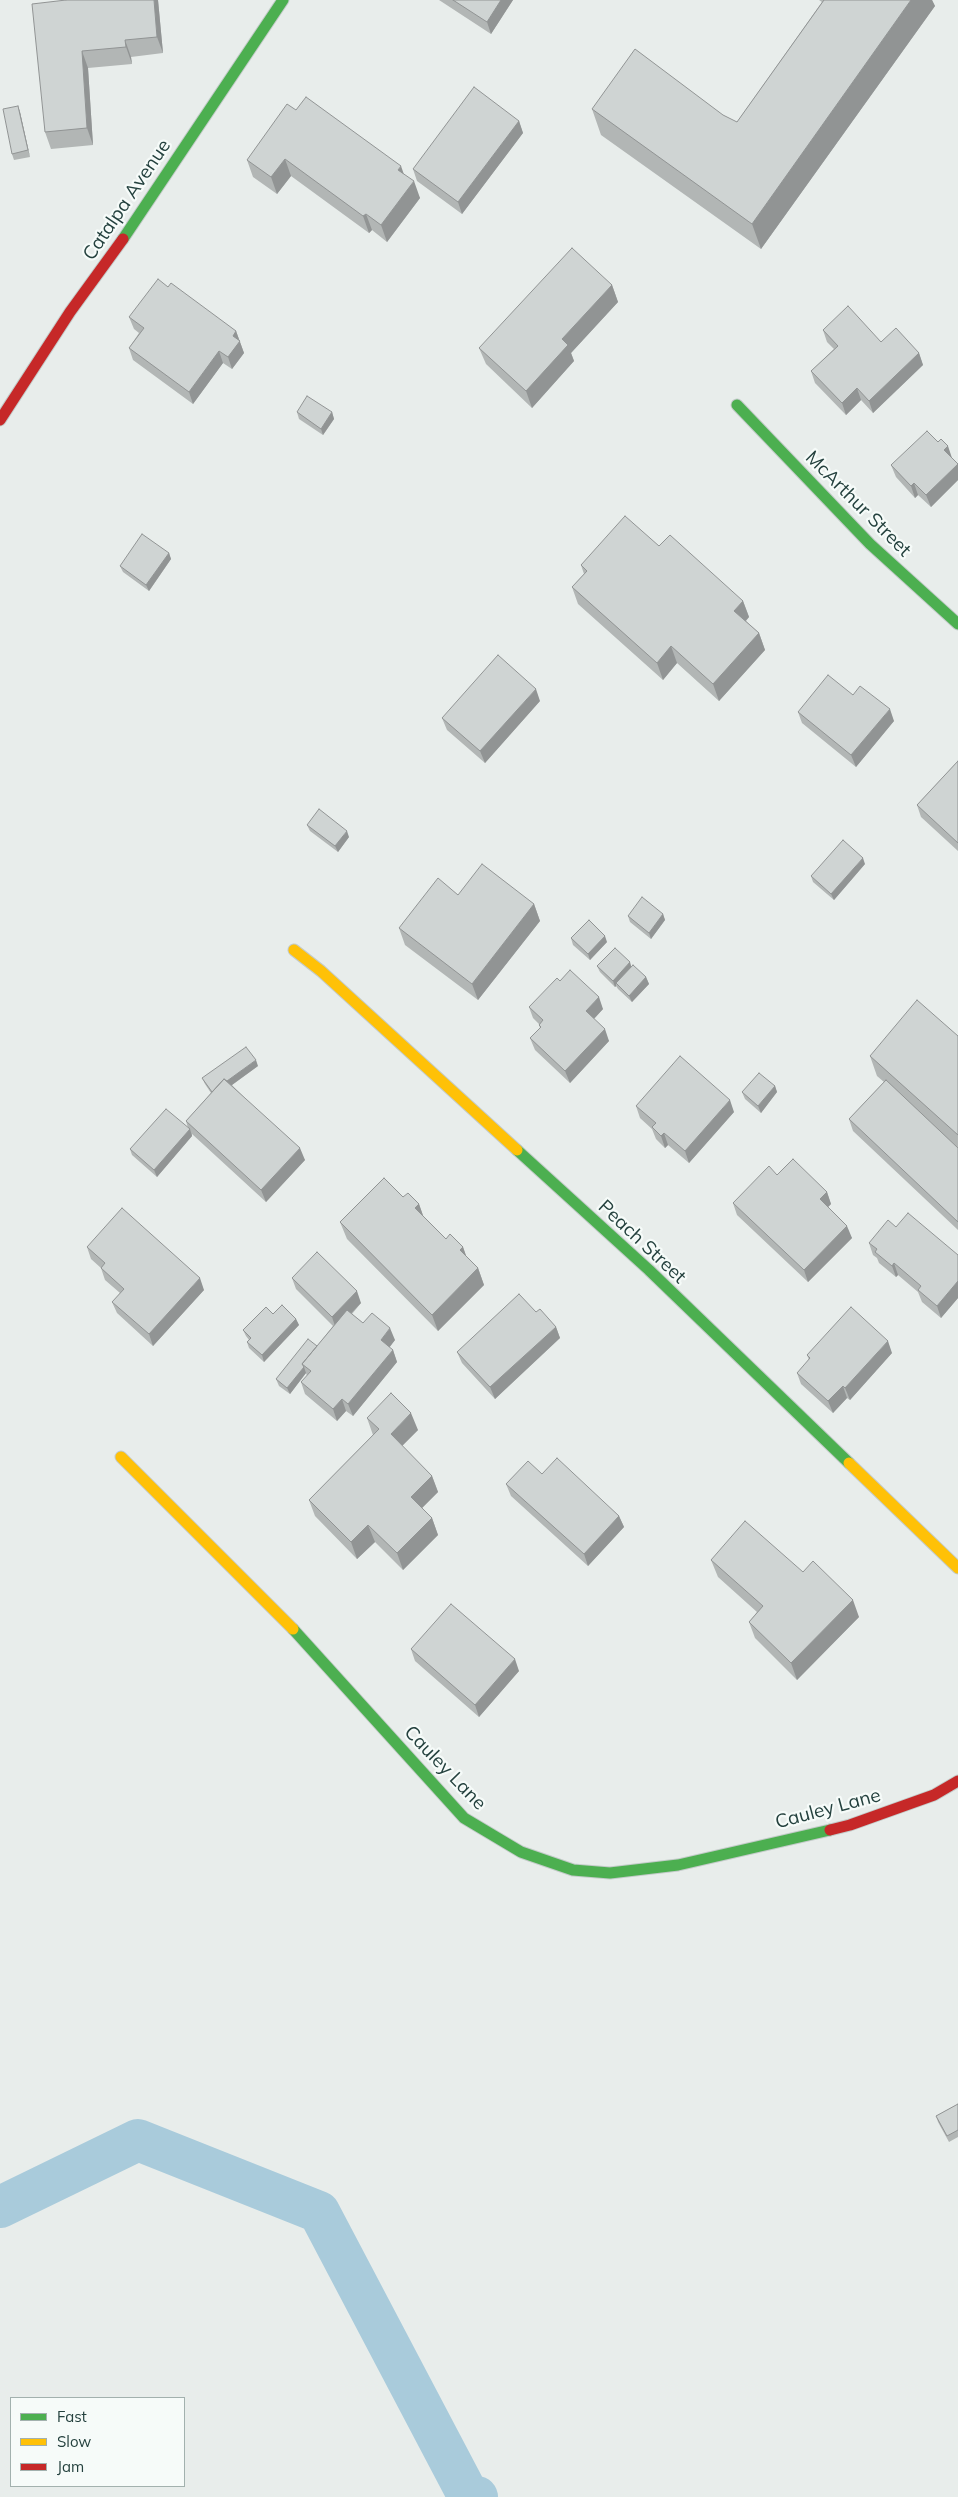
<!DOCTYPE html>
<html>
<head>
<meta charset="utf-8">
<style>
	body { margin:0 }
	#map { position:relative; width:958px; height:2497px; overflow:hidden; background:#e8edeb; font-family:Mulish,sans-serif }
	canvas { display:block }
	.legend { position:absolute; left:10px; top:2397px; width:175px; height:90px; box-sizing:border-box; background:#f6fbf9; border:1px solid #a2b1ae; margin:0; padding:6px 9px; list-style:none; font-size:15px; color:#24413e }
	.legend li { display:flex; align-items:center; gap:10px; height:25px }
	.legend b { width:25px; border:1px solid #a2b1ae }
</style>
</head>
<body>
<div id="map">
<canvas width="958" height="2497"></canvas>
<ul class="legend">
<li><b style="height:6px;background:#4caf50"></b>Fast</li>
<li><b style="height:6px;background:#ffc107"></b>Slow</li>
<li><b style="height:6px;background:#c62828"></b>Jam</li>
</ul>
</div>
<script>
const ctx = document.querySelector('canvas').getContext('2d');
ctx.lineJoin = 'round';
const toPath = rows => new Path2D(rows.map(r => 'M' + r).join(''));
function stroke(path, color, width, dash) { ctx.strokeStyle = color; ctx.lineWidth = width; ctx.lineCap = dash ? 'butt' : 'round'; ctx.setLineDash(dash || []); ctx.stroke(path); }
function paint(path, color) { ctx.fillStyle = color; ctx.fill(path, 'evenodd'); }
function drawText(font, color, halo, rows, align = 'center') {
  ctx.font = font + ' Mulish,sans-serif'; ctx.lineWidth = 4.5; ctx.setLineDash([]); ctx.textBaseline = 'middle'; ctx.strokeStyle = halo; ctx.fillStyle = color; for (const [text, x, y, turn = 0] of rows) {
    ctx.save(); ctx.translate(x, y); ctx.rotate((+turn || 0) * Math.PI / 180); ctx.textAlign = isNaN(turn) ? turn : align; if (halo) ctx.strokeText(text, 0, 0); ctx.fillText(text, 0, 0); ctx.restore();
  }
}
stroke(toPath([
	[0,2207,138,2140,319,2212,468,2495,477,2497]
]), '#a9cbdb', 42);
const fast = toPath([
	[123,239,283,0],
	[737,405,870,544,958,624],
	[517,1150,649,1270,849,1463],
	[293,1629,464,1818,521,1852,573,1870,610,1873,678,1865,830,1830]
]);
const slow = toPath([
	[294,950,321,971,517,1150],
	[121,1457,293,1629],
	[849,1463,958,1568]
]);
const jam = toPath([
	[0,420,70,312,123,239],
	[830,1830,850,1825,934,1795,958,1781]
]);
stroke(fast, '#c3cbc9', 13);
stroke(slow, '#c3cbc9', 13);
stroke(jam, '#c3cbc9', 13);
stroke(fast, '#4caf50', 11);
stroke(slow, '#ffc107', 11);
stroke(jam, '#c62828', 11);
paint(toPath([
	[66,0,158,0,163,53,131,57,132,64,88,68,93,145,51,149,45,132],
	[439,0,513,0,491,34],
	[819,0,932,0,935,6,761,249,601,135,592,109,737,122,822,2],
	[18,106,20,112,30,157,14,160,12,154],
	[296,110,404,174,420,198,387,242,372,230,369,233,291,176,277,194,253,177,247,160],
	[519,121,523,133,462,214,417,181,413,169],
	[612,285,618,302,571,353,574,361,532,408,486,364,479,348],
	[168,287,236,331,244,353,232,369,223,363,193,404,133,360,129,348,139,333,134,329,129,317],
	[823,330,881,342,919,353,923,365,873,413,861,400,846,415,815,383,811,371,834,349,827,342],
	[297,412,332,412,334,419,323,435,299,419],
	[952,458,958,464,958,480,931,507,918,495,915,498,896,477,891,465],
	[659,546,743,601,749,617,746,621,759,633,765,650,719,701,677,663,663,680,578,604,572,587,584,574,581,565],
	[169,553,171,559,149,591,123,572,120,566],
	[853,695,894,721,856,767,802,723,798,712],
	[540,701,485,763,447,730,442,718],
	[958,761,958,851,921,817,917,805],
	[307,825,349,837,338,852,310,831],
	[865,864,834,900,813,882,811,876],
	[458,895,534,904,540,921,478,1000,405,945,399,928],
	[663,914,665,920,651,939,630,922,628,916],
	[571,938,607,942,590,960,573,945],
	[597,966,631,966,646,977,649,984,632,1002,618,989,616,986,615,987,600,972],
	[560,981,603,1009,594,1019,609,1041,570,1083,535,1050,530,1038,540,1028,539,1025,539,1024,533,1018,529,1007],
	[958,1036,958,1230,853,1131,849,1119,884,1082,877,1076,870,1056],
	[258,1066,232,1085,305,1160,266,1202,192,1134,192,1136,157,1177,132,1155,130,1149,188,1128,186,1121,211,1093,205,1084,202,1078],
	[775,1086,777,1092,761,1113,745,1099,742,1092],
	[636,1106,734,1112,689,1163,668,1145,665,1148,656,1139,652,1129,640,1118],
	[777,1175,827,1192,831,1204,828,1207,852,1238,808,1282,737,1215,733,1203],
	[403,1197,419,1204,423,1216,446,1239,463,1247,466,1256,478,1268,484,1285,438,1331,347,1239,340,1222],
	[896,1227,958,1255,958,1298,941,1318,922,1302,918,1292,898,1275,896,1277,879,1263,877,1258,873,1255,869,1243],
	[87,1247,204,1290,153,1346,117,1313,112,1302,120,1293,105,1280,101,1268,91,1259],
	[292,1278,361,1303,352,1314,363,1323,395,1340,389,1347,393,1350,397,1362,353,1416,346,1411,337,1421,305,1394,301,1382,307,1376,306,1373,290,1394,279,1386,276,1379,317,1346,333,1326,296,1289],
	[536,1312,556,1327,560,1338,495,1399,462,1363,457,1352],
	[273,1314,296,1319,299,1325,264,1362,249,1348,247,1342,249,1340,246,1336,243,1330],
	[892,1353,850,1400,847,1398,833,1413,801,1384,797,1373,809,1360,807,1355],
	[367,1418,418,1430,402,1446,432,1476,438,1492,422,1508,432,1518,438,1535,403,1570,375,1542,357,1559,315,1516,309,1500,373,1435],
	[542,1474,619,1516,624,1527,588,1566,511,1496,506,1484],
	[711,1560,803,1572,859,1617,797,1680,755,1638,749,1622,757,1612,718,1577],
	[411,1649,519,1671,479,1717,415,1661],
	[958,2104,958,2137,949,2142,938,2122,936,2116]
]), '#b2b6b5');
paint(toPath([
	[154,0,158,0,163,53,157,37],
	[501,0,513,0,491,34,487,22],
	[911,0,932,0,935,6,761,249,752,224],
	[125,40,131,57,132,64,126,47],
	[82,51,88,68,93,145,87,128],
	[18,106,20,112,30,157,28,150],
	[519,121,523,133,462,214,458,202],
	[285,159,291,176,277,194,271,177],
	[401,166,407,183,398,170],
	[414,181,420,198,387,242,381,225],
	[366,214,372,230,369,233,363,216],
	[612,285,618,302,571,353,574,361,532,408,526,391,562,339],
	[236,331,244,353,232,369,228,357,233,336],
	[219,351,223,363,193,404,189,392],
	[919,353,923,365,873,413,869,401],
	[857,388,861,400,846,415,842,403],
	[332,412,334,419,323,435,321,429],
	[948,446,952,458,944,450],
	[958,464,958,480,931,507,926,495],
	[914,483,918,495,915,498,911,486],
	[169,553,171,559,149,591,146,585],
	[743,601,749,617,740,627,734,611],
	[759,633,765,650,719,701,713,684],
	[671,646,677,663,663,680,657,663],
	[536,689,540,701,485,763,480,751],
	[890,709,894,721,856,767,851,755],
	[347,831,349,837,338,852,335,846],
	[863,858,865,864,834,900,831,894],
	[534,904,540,921,478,1000,472,984],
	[663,914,665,920,651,939,649,933],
	[605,936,607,942,590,960,588,954],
	[630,962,632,969,616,983,616,986,615,987,613,981],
	[646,977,649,984,632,1002,629,996],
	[599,997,603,1009,590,1023,586,1011],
	[605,1029,609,1041,570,1083,565,1071],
	[256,1060,258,1066,214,1098,212,1092],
	[775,1086,777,1092,761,1113,758,1106],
	[730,1100,734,1112,689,1163,685,1151],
	[190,1129,192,1136,157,1177,154,1170],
	[664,1133,668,1145,665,1148,661,1136],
	[300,1148,305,1160,266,1202,261,1190],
	[827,1192,831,1204,824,1211,820,1199],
	[419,1204,425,1221,415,1208],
	[847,1226,852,1238,808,1282,804,1270],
	[463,1247,469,1264,460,1250],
	[894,1263,898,1275,896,1277,892,1266],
	[478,1268,484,1285,438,1331,432,1315],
	[200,1278,204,1290,153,1346,149,1334],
	[958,1281,958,1298,941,1318,937,1306],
	[357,1291,361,1303,336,1329,332,1317],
	[296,1319,299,1325,264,1362,262,1355],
	[556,1327,560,1338,495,1399,490,1387],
	[390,1328,395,1340,386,1352,381,1340],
	[888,1341,892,1353,850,1400,845,1388],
	[393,1350,397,1362,353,1416,348,1404],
	[304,1367,306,1373,290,1394,287,1388],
	[843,1386,847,1398,833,1413,828,1401],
	[342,1399,346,1411,337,1421,333,1409],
	[411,1413,418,1430,397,1451,391,1434],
	[432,1476,438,1492,417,1513,411,1497],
	[619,1516,624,1527,588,1566,584,1554],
	[432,1518,438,1535,403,1570,397,1553],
	[368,1525,375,1542,357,1559,351,1542],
	[853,1600,859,1617,797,1680,791,1663],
	[515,1659,519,1671,479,1717,475,1705]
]), '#919494');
const building = toPath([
	[66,0,154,0,157,37,125,40,126,47,82,51,87,128,45,132,32,4,66,0],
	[453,0,501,0,487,22,453,0],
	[824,0,911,0,752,224,592,109,635,49,723,115,737,122,824,0],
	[474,87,519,121,458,202,413,169,474,87],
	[306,97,401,166,398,170,414,181,381,225,366,214,363,216,285,159,271,177,247,160,287,104,296,110,306,97],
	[18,106,28,150,12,154,3,109,18,106],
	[572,248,612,285,562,339,568,345,526,391,479,348,572,248],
	[158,279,168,287,171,283,236,331,233,336,240,341,228,357,219,351,189,392,129,348,144,328,129,317,158,279],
	[848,306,881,342,896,328,919,353,869,401,857,388,842,403,811,371,838,346,823,330,848,306],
	[307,396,332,412,321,429,297,412,307,396],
	[927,431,938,442,941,439,948,446,944,450,958,464,926,495,914,483,911,486,891,465,927,431],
	[625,516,659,546,670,535,743,601,734,611,759,633,713,684,671,646,657,663,572,587,587,571,581,565,625,516],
	[142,534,169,553,146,585,120,566,142,534],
	[498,655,536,689,480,751,442,718,498,655],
	[828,675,853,695,860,686,890,709,851,755,798,712,828,675],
	[958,761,958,843,917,805,958,761],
	[319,809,347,831,335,846,307,825,319,809],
	[843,840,863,858,831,894,811,876,843,840],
	[482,864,534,904,472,984,399,928,438,878,458,895,482,864],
	[642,897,663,914,649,933,628,916,642,897],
	[589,920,605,936,588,954,571,938,589,920],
	[615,948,630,962,613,981,597,966,615,948],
	[633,965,646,977,629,996,616,983,633,965],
	[570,970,599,997,586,1011,605,1029,565,1071,530,1038,541,1027,539,1025,543,1020,529,1007,557,978,560,981,570,970],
	[917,1000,958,1036,958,1135,870,1056,917,1000],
	[246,1047,256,1060,227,1081,224,1079,212,1092,202,1078,246,1047],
	[680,1056,730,1100,685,1151,664,1133,661,1136,652,1127,656,1123,636,1106,680,1056],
	[759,1073,775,1086,758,1106,742,1092,759,1073],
	[224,1079,300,1148,261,1190,186,1121,224,1079],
	[886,1080,958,1148,958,1222,849,1119,886,1080],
	[166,1109,190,1129,154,1170,130,1149,166,1109],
	[793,1159,827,1192,820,1199,847,1226,804,1270,733,1203,769,1166,777,1175,793,1159],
	[384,1178,403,1197,408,1193,419,1204,415,1208,446,1239,450,1234,463,1247,460,1250,478,1268,432,1315,340,1222,384,1178],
	[122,1208,200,1278,149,1334,112,1302,124,1289,101,1268,105,1263,87,1247,122,1208],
	[908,1213,958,1255,958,1281,937,1306,918,1290,921,1286,894,1263,892,1266,875,1252,877,1249,869,1243,888,1220,896,1227,908,1213],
	[317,1252,357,1291,332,1317,292,1278,317,1252],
	[519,1294,536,1312,540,1309,556,1327,490,1387,457,1352,519,1294],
	[282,1305,296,1319,262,1355,247,1342,251,1338,243,1330,266,1307,273,1314,282,1305],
	[851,1307,888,1341,845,1388,843,1386,828,1401,797,1373,810,1358,807,1355,851,1307],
	[347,1310,363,1323,372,1313,390,1328,381,1340,393,1350,348,1404,342,1399,333,1409,301,1382,311,1371,302,1364,347,1310],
	[308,1339,317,1346,302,1364,304,1367,287,1388,276,1379,308,1339],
	[391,1393,411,1413,391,1434,432,1476,411,1497,432,1518,397,1553,368,1525,351,1542,309,1500,379,1429,367,1418,391,1393],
	[557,1458,619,1516,584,1554,506,1484,528,1461,542,1474,557,1458],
	[745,1521,803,1572,813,1561,853,1600,791,1663,749,1622,763,1606,711,1560,745,1521],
	[451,1604,515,1659,475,1705,411,1649,451,1604],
	[958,2104,958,2130,947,2136,936,2116,958,2104]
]);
paint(building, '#cfd4d3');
stroke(building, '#919494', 1);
drawText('19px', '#24413e', '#f6fbf9', [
	["Catalpa Avenue",127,200,-56],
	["McArthur Street",858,504,45],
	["Peach Street",642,1242,43],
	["Cauley Lane",445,1768,46],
	["Cauley Lane",828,1809,-15]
]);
</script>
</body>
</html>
